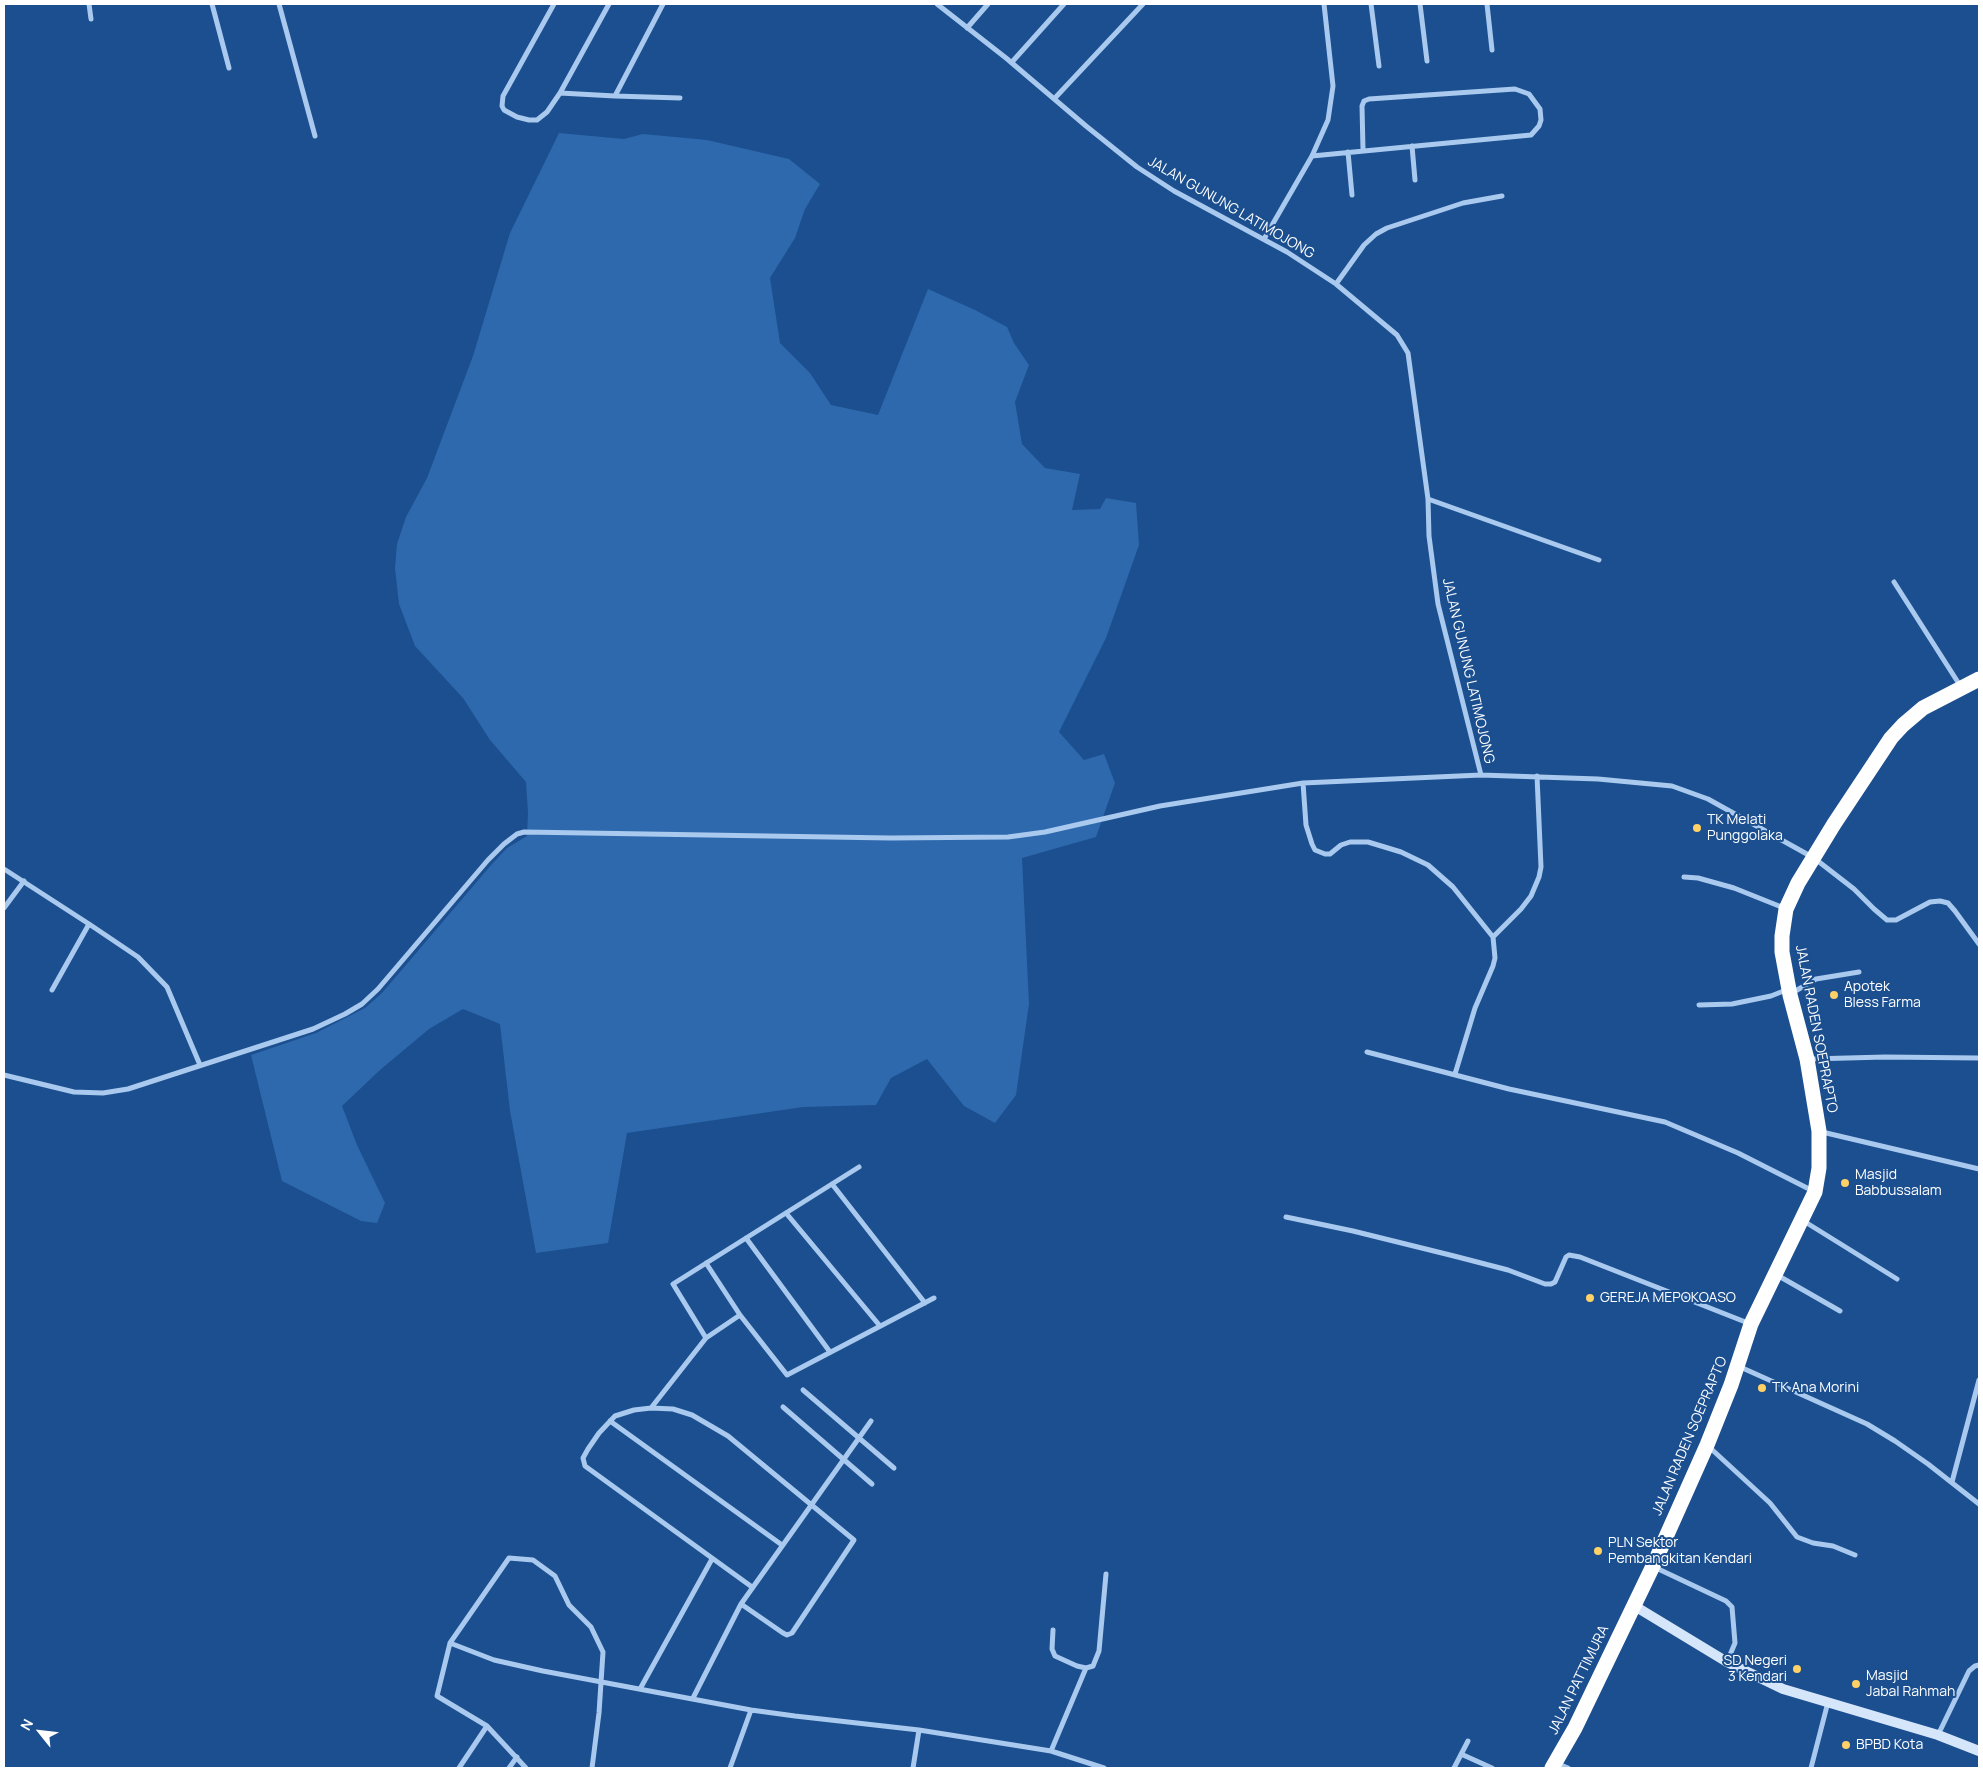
<!DOCTYPE html>
<html>
<head>
<meta charset="utf-8">
<style>
	body { margin:0 }
	#map { position:relative; width:1983px; height:1772px; overflow:hidden; background:#1b4f8f; font-family:Manrope,sans-serif }
	canvas { display:block }
	.frame { position:absolute; inset:0; border:5px solid #fff; pointer-events:none }
	.north { position:absolute; left:15px; top:1707px; width:50px; height:50px; -webkit-text-stroke:4px #1b4f8f; paint-order:stroke; rotate:299deg; font-size:14px; font-weight:700; line-height:20px; text-align:center; color:#fff }
	.north::after { content:''; display:block; margin:auto; width:18px; height:22px; background:#fff; clip-path:polygon(50% 0,100% 100%,50% 72%,0 100%) }
</style>
</head>
<body>
<div id="map">
<canvas width="1983" height="1772"></canvas>
<div class="frame"></div>
<div class="north">N</div>
</div>
<script>
const ctx = document.querySelector('canvas').getContext('2d');
ctx.lineJoin = 'round';
function paint(path, color) { ctx.fillStyle = color; ctx.fill(path, 'evenodd'); }
const toPath = rows => new Path2D(rows.map(r => 'M' + r).join(''));
function stroke(path, color, width, dash) { ctx.strokeStyle = color; ctx.lineWidth = width; ctx.lineCap = dash ? 'butt' : 'round'; ctx.setLineDash(dash || []); ctx.stroke(path); }
function drawText(font, color, halo, rows, align = 'center') {
  ctx.font = font + ' Manrope,sans-serif'; ctx.lineWidth = 4; ctx.setLineDash([]); ctx.textBaseline = 'middle'; ctx.strokeStyle = halo; ctx.fillStyle = color; for (const [text, x, y, turn = 0] of rows) {
    ctx.save(); ctx.translate(x, y); ctx.rotate((+turn || 0) * Math.PI / 180); ctx.textAlign = isNaN(turn) ? turn : align; if (halo) ctx.strokeText(text, 0, 0); ctx.fillText(text, 0, 0); ctx.restore();
  }
}
paint(toPath([
	[559,133,624,139,643,134,707,140,789,159,820,184,805,209,795,238,770,278,780,343,810,373,831,405,878,415,928,289,975,310,1007,327,1014,343,1029,365,1015,402,1022,444,1045,468,1080,474,1072,510,1100,509,1106,498,1136,503,1139,545,1106,638,1059,732,1084,760,1104,754,1115,783,1096,837,1022,858,1029,1004,1016,1095,995,1123,964,1106,927,1059,891,1078,876,1105,803,1107,627,1133,608,1243,536,1253,510,1111,500,1024,463,1009,429,1029,380,1070,342,1106,357,1145,385,1203,377,1223,361,1221,282,1181,251,1055,316,1033,365,1008,382,993,492,864,507,848,527,836,528,813,526,782,490,740,463,698,415,646,399,604,395,568,397,544,406,517,427,478,473,356,510,233]
]), '#2e69ad');
stroke(toPath([
	[89,4,91,19],
	[212,4,229,68],
	[279,4,315,136],
	[554,4,503,96,502,106,504,110,517,117,529,120,537,120,547,112,560,93],
	[609,4,560,93,615,96,663,4],
	[937,4,1006,58,1086,126,1137,167,1174,191,1287,252,1336,284,1397,335,1408,353,1428,499,1429,536,1438,604,1481,775],
	[1371,4,1379,66],
	[1420,4,1427,61],
	[1487,4,1492,50],
	[967,28,988,4],
	[1012,62,1064,4],
	[615,96,680,98],
	[1054,99,1143,4],
	[1412,146,1415,180],
	[1348,152,1352,195],
	[1312,156,1531,135,1539,126,1541,120,1540,109,1529,94,1515,89,1369,99,1364,101,1362,106,1363,150],
	[1264,239,1312,156,1328,120,1333,86,1324,4],
	[1336,284,1364,245,1376,234,1387,228,1463,203,1502,196],
	[1428,499,1599,560],
	[1894,582,1961,687],
	[1303,783,1306,825,1312,844,1315,850,1325,854,1330,854,1341,845,1350,842,1368,842,1401,852,1428,865,1453,887,1493,937,1495,958,1493,966,1475,1008,1455,1074],
	[4,869,89,924],
	[1684,877,1698,878,1734,888,1784,908],
	[4,908,24,881],
	[1493,937,1521,909,1531,896,1539,877,1541,867,1537,776],
	[52,990,89,924,138,957,167,987,200,1065],
	[1792,993,1816,979,1859,972],
	[1699,1005,1732,1004,1771,996,1786,990],
	[1367,1052,1509,1089,1665,1122,1738,1153,1813,1191],
	[1810,1059,1885,1057,1979,1058],
	[4,1075,74,1092,103,1093,128,1089,313,1029,345,1014,362,1004,378,989,488,860,504,844,517,834,524,832,890,838,1008,837,1045,832,1160,806,1303,783,1481,775,1598,779,1672,786,1708,799,1814,858,1854,889,1874,909,1887,920,1896,920,1930,902,1940,901,1948,903,1955,911,1979,944],
	[1822,1132,1979,1169],
	[832,1184,925,1303],
	[786,1213,880,1326],
	[1286,1217,1353,1231,1454,1256,1508,1270,1545,1284,1551,1284,1555,1282,1566,1257,1569,1255,1580,1257,1748,1323],
	[1802,1220,1897,1279],
	[746,1238,830,1352],
	[706,1263,740,1315],
	[1777,1275,1840,1311],
	[706,1338,740,1315,787,1375,934,1298],
	[1738,1366,1867,1424,1895,1441,1928,1464,1979,1504],
	[803,1390,894,1468],
	[783,1407,872,1484],
	[651,1408,706,1338,673,1284,859,1167],
	[610,1421,782,1545],
	[1708,1446,1770,1503,1797,1537,1813,1543,1833,1546,1855,1555],
	[1952,1482,1979,1380],
	[1654,1567,1726,1601,1732,1607,1735,1643,1727,1662],
	[741,1604,783,1633,787,1635,792,1633,854,1540,728,1436,692,1415,673,1409,651,1408,634,1410,615,1416,599,1433,588,1449,583,1458,585,1466,752,1587],
	[1053,1630,1052,1649,1055,1656,1077,1666,1086,1668,1093,1666,1099,1651,1106,1574],
	[450,1643,494,1660,543,1671,751,1710,795,1716,919,1730,1051,1751,1104,1768],
	[640,1689,712,1559],
	[693,1698,741,1604,871,1421],
	[1938,1735,1969,1671,1975,1666,1979,1665],
	[1051,1751,1086,1668],
	[1461,1754,1492,1768],
	[1556,1763,1568,1768],
	[459,1768,487,1726],
	[509,1768,517,1757],
	[526,1768,487,1726,437,1696,450,1643,509,1558,533,1560,555,1576,569,1605,591,1627,603,1652,599,1713,592,1768],
	[730,1768,751,1710],
	[913,1768,919,1730],
	[1454,1768,1468,1741],
	[1811,1768,1828,1702]
]), '#a9c9ee', 5);
stroke(toPath([
	[1633,1605,1727,1662,1783,1689,1938,1735,1979,1751]
]), '#d6e6fa', 10);
stroke(toPath([
	[1552,1768,1575,1728,1653,1566,1707,1445,1731,1385,1751,1324,1815,1192,1819,1168,1819,1131,1807,1059,1790,995,1782,952,1782,936,1786,909,1798,883,1834,824,1891,738,1903,725,1923,708,1979,679]
]), '#fff', 15);
for (const [x, y, r, color] of [
	[1697,828,5,"#ffd166"],
	[1834,995,5,"#ffd166"],
	[1845,1183,5,"#ffd166"],
	[1590,1298,5,"#ffd166"],
	[1762,1388,5,"#ffd166"],
	[1598,1551,5,"#ffd166"],
	[1797,1669,5,"#ffd166"],
	[1856,1684,5,"#ffd166"],
	[1846,1745,5,"#ffd166"]
]) { const dot = new Path2D(); dot.arc(x, y, r, 0, 2 * Math.PI); ctx.fillStyle = color; ctx.fill(dot); stroke(dot, '#1b4f8f', 2); }
drawText('14px', '#fff', '#1b4f8f', [
	["JALAN GUNUNG LATIMOJONG",1231,208,30],
	["JALAN GUNUNG LATIMOJONG",1468,671,77],
	["JALAN RADEN SOEPRAPTO",1816,1029,79],
	["JALAN RADEN SOEPRAPTO",1690,1436,-67],
	["JALAN PATTIMURA",1579,1680,-64]
]);
drawText('14px', '#fff', '#1b4f8f', [
	["TK Melati",1707,820],
	["Punggolaka",1707,836],
	["Apotek",1844,987],
	["Bless Farma",1844,1003],
	["Masjid",1855,1175],
	["Babbussalam",1855,1191],
	["GEREJA MEPOKOASO",1600,1298],
	["TK Ana Morini",1772,1388],
	["PLN Sektor",1608,1543],
	["Pembangkitan Kendari",1608,1559],
	["SD Negeri",1787,1661,"right"],
	["3 Kendari",1787,1677,"right"],
	["Masjid",1866,1676],
	["Jabal Rahmah",1866,1692],
	["BPBD Kota",1856,1745]
], 'left');
</script>
</body>
</html>
